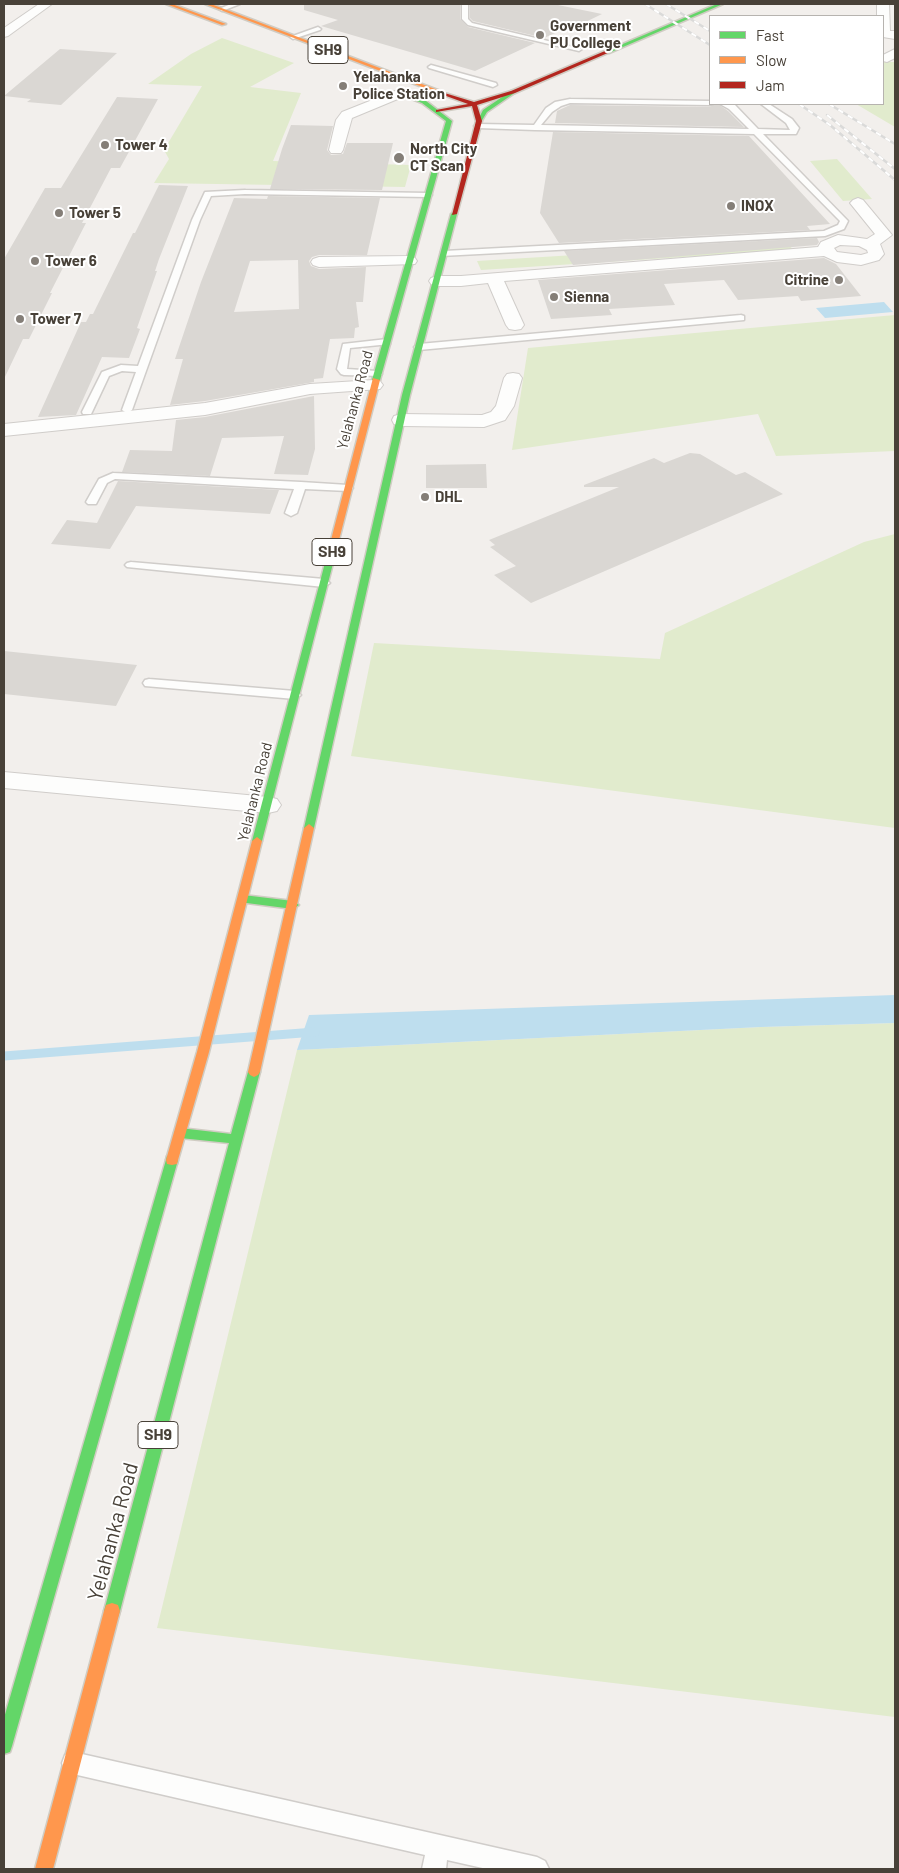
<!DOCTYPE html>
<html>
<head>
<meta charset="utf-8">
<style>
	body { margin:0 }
	#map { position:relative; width:899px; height:1873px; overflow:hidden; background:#f2efec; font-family:Barlow,sans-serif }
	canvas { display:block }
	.frame { position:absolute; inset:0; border:5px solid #484138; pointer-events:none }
	.legend { position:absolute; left:709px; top:15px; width:175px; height:90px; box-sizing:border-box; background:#fff; border:1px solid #b6b3af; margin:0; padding:6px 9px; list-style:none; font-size:15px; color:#484138 }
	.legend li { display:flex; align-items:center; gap:10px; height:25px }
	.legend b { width:25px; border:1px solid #b6b3af }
</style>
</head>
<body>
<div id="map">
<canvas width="899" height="1873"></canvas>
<div class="frame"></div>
<ul class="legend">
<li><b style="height:6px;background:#63d668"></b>Fast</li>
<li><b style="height:6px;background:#ff974d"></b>Slow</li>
<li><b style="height:6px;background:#b3261e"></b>Jam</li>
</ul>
</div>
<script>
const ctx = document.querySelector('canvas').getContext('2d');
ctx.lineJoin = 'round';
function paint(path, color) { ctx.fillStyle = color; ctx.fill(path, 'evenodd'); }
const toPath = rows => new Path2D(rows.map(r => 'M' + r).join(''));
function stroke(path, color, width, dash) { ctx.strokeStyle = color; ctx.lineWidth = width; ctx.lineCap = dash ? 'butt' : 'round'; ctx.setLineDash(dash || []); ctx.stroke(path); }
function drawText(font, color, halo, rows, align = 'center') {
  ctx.font = font + ' Barlow,sans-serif'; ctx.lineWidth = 4; ctx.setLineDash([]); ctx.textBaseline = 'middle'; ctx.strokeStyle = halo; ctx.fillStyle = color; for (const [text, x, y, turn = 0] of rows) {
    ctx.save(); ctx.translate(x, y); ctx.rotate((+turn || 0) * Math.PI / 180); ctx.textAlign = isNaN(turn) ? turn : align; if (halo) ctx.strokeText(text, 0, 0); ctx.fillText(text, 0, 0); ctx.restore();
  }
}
paint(toPath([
	[222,38,294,63,250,87,301,93,273,161,411,165,405,187,154,183,169,159,164,150,202,86,148,84,191,54],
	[883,62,895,62,895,127,856,104,883,104],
	[837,159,872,199,843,201,810,161],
	[787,242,793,250,481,270,477,261],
	[895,315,895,451,776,456,758,414,512,450,528,348],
	[895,534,895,828,351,756,374,643,660,659,665,633,864,542],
	[895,1023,895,1717,157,1628,297,1050,761,1027]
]), '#e1ebcd');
paint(toPath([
	[884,302,893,312,825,318,816,308],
	[895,995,895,1023,761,1027,297,1050,309,1015]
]), '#bedeee');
stroke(toPath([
	[4,1056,315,1032]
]), '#bedeee', 9);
paint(toPath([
	[304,4,460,4,460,19,468,27,535,43,475,71,321,26,338,20,304,10],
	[470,4,553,4,602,14,567,31,562,30,544,38,473,21,470,18],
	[60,49,117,53,61,105,27,102,31,99,4,96],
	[117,97,158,99,120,168,111,168,82,223,86,223,50,293,52,293,29,339,23,339,4,379,4,259,45,188,61,188],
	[715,104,718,104,728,111,744,127,555,123,557,111,570,105,710,107],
	[291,125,333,126,327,150,331,155,343,154,347,143,393,143,382,190,270,189,282,149],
	[553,132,749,136,830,224,807,226,810,230,559,243,540,213],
	[159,185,188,186,159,259,155,271,157,271,137,328,140,329,129,358,102,357,76,415,38,417,81,322,86,322,90,314,93,314,133,233,135,233],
	[268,196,380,198,367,255,319,255,312,257,309,261,311,266,319,269,366,267,363,302,356,302,359,327,355,328,354,338,330,339,323,378,314,379,314,382,205,401,170,405,183,359,175,359,201,282,234,198,267,199],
	[298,260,299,309,234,312,250,261],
	[817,238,819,242,817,245,573,265,564,251],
	[824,258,836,264,861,296,801,301,798,296,738,300,724,280,664,284,675,305,609,309,612,315,551,319,538,280],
	[314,396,315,449,308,475,274,474,284,436,222,438,210,476,122,472,130,450,172,451,176,420,205,417],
	[690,453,700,454,736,475,745,472,783,494,531,603,494,575,516,566,490,547,495,545,489,540,619,487,584,487,584,485,654,458,664,463],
	[486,464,487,488,426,488,426,465],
	[118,481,279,490,270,514,136,506,110,549,51,544,67,520,97,523],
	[4,651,137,665,116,706,4,694]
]), '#dad7d3');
const lane = toPath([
	[231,4,240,4,222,11,219,9,231,4],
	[462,4,468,4,468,19,472,23,582,49,579,51,468,25,462,19,462,4],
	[318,27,321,29,320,30,293,39,290,37,318,27],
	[431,65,496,83,497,85,493,87,429,68,428,67,431,65],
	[570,99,710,101,710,104,713,104,710,105,570,103,561,106,552,112,541,125,749,129,729,109,720,104,730,104,735,105,758,129,790,130,786,123,761,104,769,104,792,119,799,128,796,134,763,134,848,221,844,229,825,236,441,256,441,252,444,251,824,231,838,225,840,221,754,134,535,130,478,128,474,126,478,124,534,125,546,108,555,102,570,99],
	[245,190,428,193,432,195,428,197,245,194,211,196,200,220,132,410,127,413,122,410,136,372,122,371,109,376,92,412,91,414,83,414,82,412,102,372,121,365,138,366,192,220,205,192,245,190],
	[741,315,744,316,744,320,419,350,414,347,419,344,741,315],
	[387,339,390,340,390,344,350,348,347,369,377,371,382,374,380,376,344,375,341,374,337,369,343,344,387,339],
	[113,473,301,482,348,485,353,488,348,491,305,489,297,513,291,516,285,513,294,489,115,479,107,483,96,504,88,504,86,502,99,479,113,473],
	[131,562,324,579,330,583,324,587,127,567,125,565,127,563,131,562],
	[149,679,295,691,301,695,295,699,145,686,143,683,145,680,149,679],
	[73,1752,537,1857,545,1861,549,1869,487,1869,447,1860,446,1869,422,1869,425,1855,73,1774,65,1771,62,1763,65,1755,73,1752]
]);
const street = toPath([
	[39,4,52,4,8,36,4,37,4,28,39,4],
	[877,4,889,4,890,31,895,31,895,39,883,37,883,16,877,16,877,4],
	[895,49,895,58,887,62,883,61,883,55,895,49],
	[400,89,407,93,405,96,352,118,343,150,341,153,331,153,329,150,336,120,342,112,400,89],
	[858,198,863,200,892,235,880,244,884,254,879,260,861,265,837,262,824,256,504,281,524,325,521,329,515,330,509,329,506,325,488,283,461,286,437,286,431,284,429,281,431,278,437,276,461,276,818,247,821,242,838,235,867,239,875,234,850,203,853,200,858,198],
	[840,245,859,246,867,250,868,253,861,255,837,252,834,248,840,245],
	[409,256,415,258,417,261,415,264,319,267,313,265,311,262,313,259,319,257,409,256],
	[513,373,519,374,522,378,514,406,505,420,484,427,401,426,394,424,392,420,394,416,401,414,482,415,491,412,496,406,504,378,507,374,513,373],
	[374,380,380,381,383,385,380,389,310,394,205,415,4,436,4,424,205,403,310,384,374,380],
	[4,772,268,797,277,799,281,805,277,811,268,813,4,788,4,772]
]);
const fast = toPath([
	[717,4,723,4,609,53,604,52,717,4],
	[511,91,516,92,487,112,481,122,477,122,483,110,511,91],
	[406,93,426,101,452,121,380,380,376,382,372,380,446,121,422,103,404,96,406,93],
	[454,212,457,214,410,395,314,828,309,832,304,828,402,395,451,214,454,212],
	[335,537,339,540,262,841,257,845,252,841,331,540,335,537],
	[243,895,293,901,299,905,293,909,239,902,238,899,243,895],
	[254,1067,258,1069,260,1072,120,1611,118,1617,112,1619,106,1617,104,1611,229,1143,180,1138,176,1137,174,1133,176,1129,180,1128,231,1134,248,1072,250,1069,254,1067],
	[172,1155,177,1156,178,1160,12,1746,10,1752,4,1754,4,1718,166,1160,167,1156,172,1155]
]);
const slow = toPath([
	[166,4,172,4,226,24,222,25,166,4],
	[205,4,211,4,443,92,438,93,205,4],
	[373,378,380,380,339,540,335,543,331,540,373,378],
	[309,824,314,828,260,1072,258,1075,254,1077,250,1075,248,1072,304,828,309,824],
	[257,837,262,841,209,1052,178,1160,177,1164,172,1165,167,1164,166,1160,197,1052,252,841,257,837],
	[112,1603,118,1605,120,1611,53,1869,35,1869,104,1611,106,1605,112,1603]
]);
const jam = toPath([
	[605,51,610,52,515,93,477,105,482,121,457,214,452,215,476,121,472,106,436,112,436,110,468,104,438,93,438,91,474,102,511,91,605,51]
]);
stroke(lane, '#d0cdca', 3);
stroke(street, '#d0cdca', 2);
stroke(fast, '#d0ccc3', 3);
stroke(slow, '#d0ccc3', 3);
stroke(jam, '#d0ccc3', 3);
paint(lane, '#fdfdfc');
paint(street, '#fdfdfc');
paint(fast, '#63d668');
paint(slow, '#ff974d');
paint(jam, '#b3261e');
const rail = toPath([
	[645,4,710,45],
	[666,4,710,31],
	[799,104,830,125,895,180],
	[829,104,895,144],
	[827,115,895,169]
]);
stroke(rail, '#dadad9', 2.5);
stroke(rail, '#fff', 2, [5.5]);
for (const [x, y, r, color] of [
	[540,35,5,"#847e77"],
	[343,86,5,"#847e77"],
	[105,145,5,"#847e77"],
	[399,158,6,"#847e77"],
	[731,206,5,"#847e77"],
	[59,213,5,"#847e77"],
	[35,261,5,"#847e77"],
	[839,280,5,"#847e77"],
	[554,297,5,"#847e77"],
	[20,319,5,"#847e77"],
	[425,497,5,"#847e77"]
]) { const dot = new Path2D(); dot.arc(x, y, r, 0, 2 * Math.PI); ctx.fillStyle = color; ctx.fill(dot); stroke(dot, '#fff', 2); }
drawText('bold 15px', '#484138', '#fff', [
	["Government",550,26],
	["PU College",550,43],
	["Yelahanka",353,77],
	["Police Station",353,94],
	["Tower 4",115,145],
	["North City",410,149],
	["CT Scan",410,166],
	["INOX",741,206],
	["Tower 5",69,213],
	["Tower 6",45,261],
	["Citrine",829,280,"right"],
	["Sienna",564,297],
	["Tower 7",30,319],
	["DHL",435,497]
], 'left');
drawText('15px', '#484138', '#fff', [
	["Yelahanka Road",355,400,-75],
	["Yelahanka Road",255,792,-76]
]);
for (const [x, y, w] of [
	[328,50,40],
	[332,552,40],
	[158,1435,40]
]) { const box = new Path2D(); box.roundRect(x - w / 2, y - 13.5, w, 27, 4); ctx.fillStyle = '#fff'; ctx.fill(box); stroke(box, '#484138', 1); }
drawText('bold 16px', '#484138', null, [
	["SH9",328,50],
	["SH9",332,552],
	["SH9",158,1435]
]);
drawText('21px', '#484138', '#fff', [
	["Yelahanka Road",113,1532,-75]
]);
</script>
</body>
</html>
